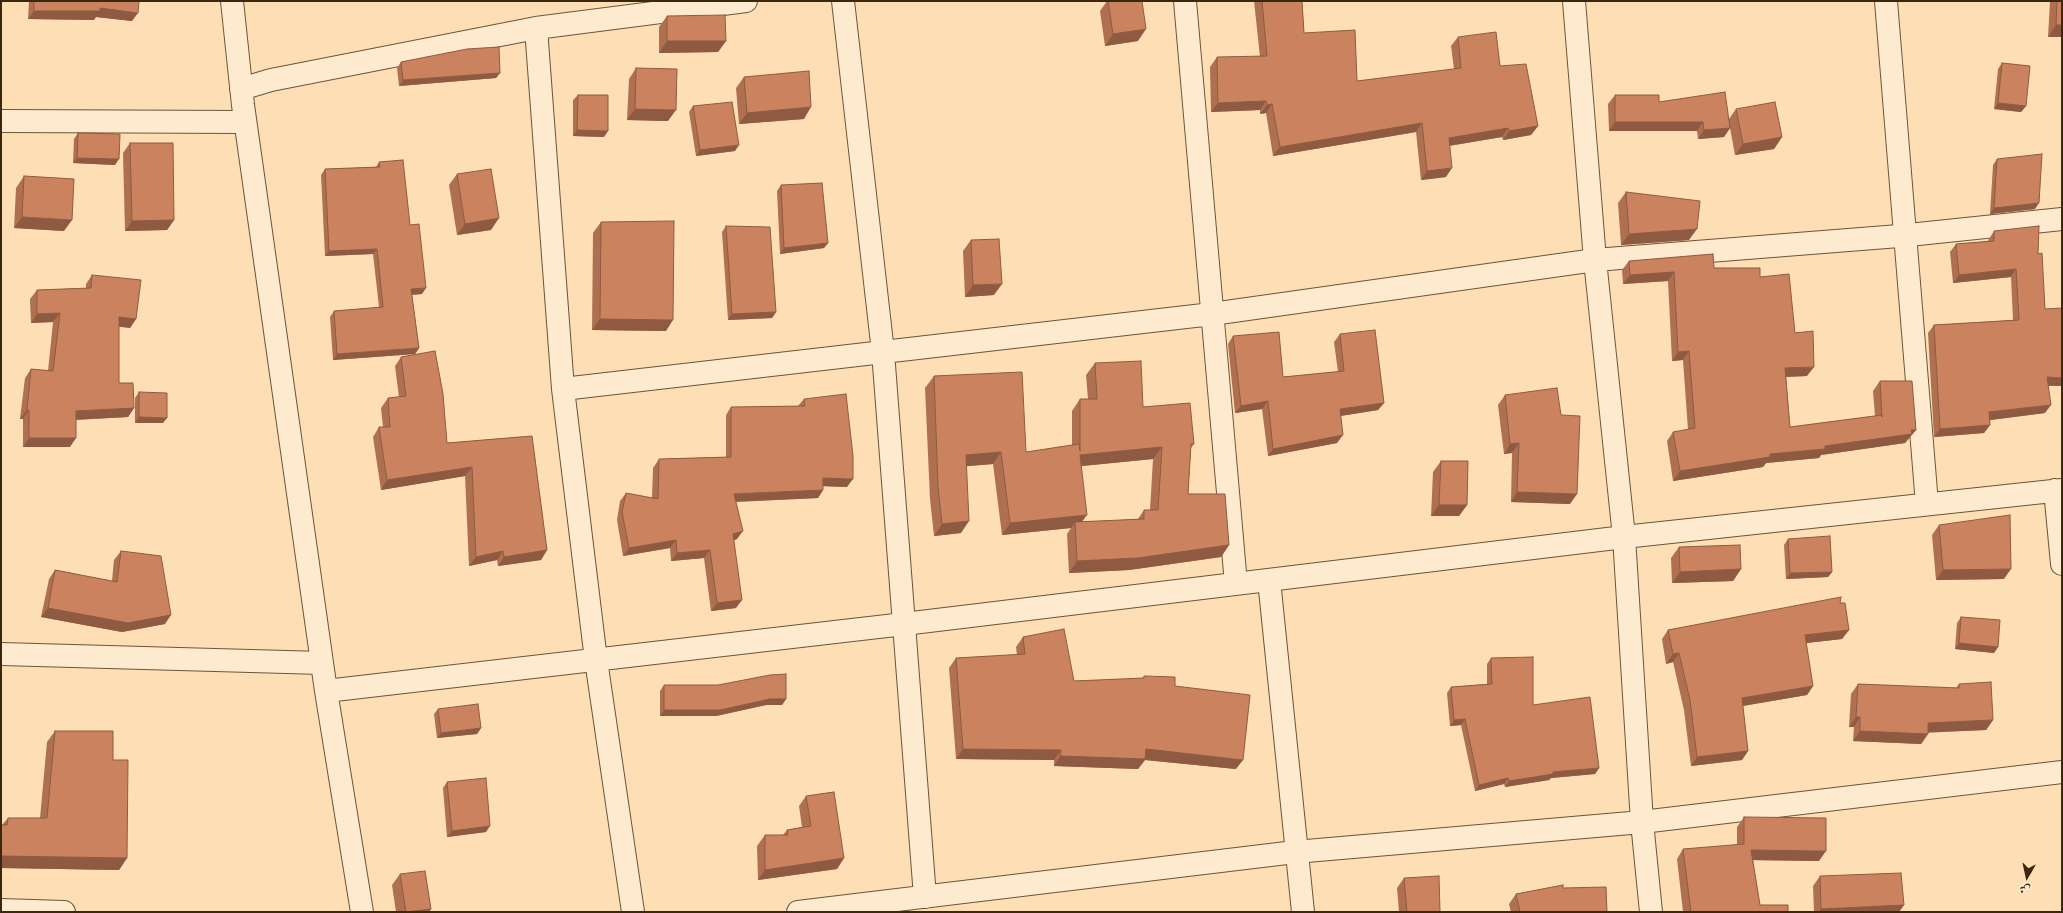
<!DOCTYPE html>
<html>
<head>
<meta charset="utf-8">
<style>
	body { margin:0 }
	#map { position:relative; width:2063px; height:913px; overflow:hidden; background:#fedfb5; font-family:"IM FELL Great Primer",Amiri,serif }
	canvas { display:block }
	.frame { position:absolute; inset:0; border:2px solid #39270e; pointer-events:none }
	.north { position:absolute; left:2007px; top:857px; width:40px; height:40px; -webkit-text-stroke:3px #feeacf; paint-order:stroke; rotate:189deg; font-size:11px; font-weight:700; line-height:16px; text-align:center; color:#39270e }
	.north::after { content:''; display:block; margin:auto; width:14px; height:18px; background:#39270e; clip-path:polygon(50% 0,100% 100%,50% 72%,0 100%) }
</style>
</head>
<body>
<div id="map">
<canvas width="2063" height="913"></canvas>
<div class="frame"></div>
<div class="north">ش</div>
</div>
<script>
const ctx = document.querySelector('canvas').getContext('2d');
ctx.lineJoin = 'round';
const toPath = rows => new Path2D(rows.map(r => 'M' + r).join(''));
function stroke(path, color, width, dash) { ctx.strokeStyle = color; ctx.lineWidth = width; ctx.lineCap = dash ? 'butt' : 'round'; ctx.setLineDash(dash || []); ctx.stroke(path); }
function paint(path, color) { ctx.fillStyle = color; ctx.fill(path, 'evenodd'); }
const minor = toPath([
	[232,1,243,105,326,691,362,912],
	[843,1,883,352,925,897],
	[1185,1,1236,584],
	[1574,1,1595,260,1624,537,1642,822,1651,912],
	[1886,1,1927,504],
	[536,28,563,389,596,660,633,912],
	[241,89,271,80,536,28,746,1],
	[1,121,245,122],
	[563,389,1212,314,1595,260,1899,236,2062,219],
	[2055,490,2062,564],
	[1269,580,1303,912],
	[1,654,322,663],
	[326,691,904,624,1624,537,2062,490],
	[1,910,64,912],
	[798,912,1295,852,1642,822,2062,772]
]);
stroke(minor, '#6a5538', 24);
stroke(minor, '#feeacf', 22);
paint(toPath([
	[29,1,139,1,132,21,96,17,94,20,28,19],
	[1107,1,1108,1,1138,41,1105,46,1100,11],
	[1254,1,1302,1,1304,33,1357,81,1454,69,1451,46,1458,37,1500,66,1538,126,1531,135,1503,140,1502,137,1449,146,1446,177,1421,180,1416,132,1273,156,1266,113,1260,114,1260,110,1211,112,1210,67,1217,57,1260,57],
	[2050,1,2062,1,2062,37,2048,37],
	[667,16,726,41,718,52,659,53,659,27],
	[401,62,500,73,496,78,399,86,397,68],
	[2002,63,2026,106,2021,112,1994,109,1998,69],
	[636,68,668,121,627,120,629,79],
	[744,77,804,119,739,124,736,88],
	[578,95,604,137,573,136,573,100],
	[1615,95,1659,102,1729,119,1736,109,1782,137,1774,149,1735,155,1730,128,1724,137,1698,139,1697,131,1609,131,1608,104],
	[693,106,735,151,696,156,689,112],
	[78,133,115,165,73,163,74,139],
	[130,143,174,220,167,230,125,231,123,153],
	[1997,159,2035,209,1990,214,1993,165],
	[379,162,410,225,422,294,412,295,419,348,415,354,333,360,330,317,334,311,379,307,373,254,325,256,321,175,325,169,376,167],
	[457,174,491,230,457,235,449,185],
	[24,176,64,231,14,228,16,188],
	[781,185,828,243,824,248,780,254,777,191],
	[1626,192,1689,240,1621,245,1618,203],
	[601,222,666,331,592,330,593,233],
	[726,226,776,312,772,318,728,320,722,232],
	[1994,231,2038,254,2045,309,2062,386,2048,386,2045,413,1990,420,1990,425,1984,433,1934,437,1928,333,1934,325,2013,320,2011,277,1953,283,1950,252,1956,244,1988,241,1989,239],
	[971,240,994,295,965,297,963,251],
	[1629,261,1714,268,1760,277,1795,333,1807,376,1786,377,1790,427,1875,416,1873,391,1880,381,1916,430,1905,443,1821,455,1819,458,1766,463,1763,467,1673,481,1667,441,1673,432,1688,430,1683,360,1672,361,1668,281,1623,284,1622,270],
	[92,275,136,319,130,328,119,326,119,383,134,408,128,417,76,420,70,447,23,447,23,419,20,419,25,378,31,369,48,371,53,322,31,323,30,299,37,290,86,288,86,284],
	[1340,334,1384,403,1378,410,1340,416,1337,443,1268,456,1262,409,1235,413,1228,344,1233,336,1283,377,1338,372,1334,342],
	[401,357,447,443,532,436,547,550,541,560,498,566,497,560,469,566,465,476,381,490,373,437,379,427,383,427,381,408,388,398,399,397,395,366],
	[1095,363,1143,407,1194,444,1191,448,1188,494,1229,545,1221,557,1129,570,1069,573,1067,534,1071,528,1002,535,993,464,966,466,961,533,934,536,930,499,925,388,934,376,1026,452,1072,445,1072,411,1080,399,1088,399,1086,375],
	[1153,459,1150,510,1144,510,1138,519,1082,522,1081,466],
	[139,392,163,423,135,423,135,398],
	[1505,395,1570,504,1511,502,1512,453,1504,454,1498,405],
	[804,399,847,487,823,486,823,490,818,498,736,502,737,539,734,540,736,608,711,611,704,558,671,561,670,548,623,556,617,520,620,501,626,493,652,498,653,468,659,459,726,457,726,415,731,407,798,406],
	[1441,461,1467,505,1459,516,1431,516,1433,472],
	[1939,525,2004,579,1936,580,1932,535],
	[1788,539,1832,572,1828,577,1786,579,1784,545],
	[1679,547,1741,569,1733,581,1672,583,1671,558],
	[121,551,165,624,122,632,41,617,49,579,55,570,112,581,114,560],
	[1840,603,1849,630,1842,639,1806,643,1813,686,1807,695,1743,706,1748,751,1742,760,1691,766,1684,710,1673,662,1666,664,1662,639,1668,630],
	[1961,617,1998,647,1994,653,1955,649,1957,623],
	[1023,637,1074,681,1143,678,1144,676,1175,686,1236,769,1145,760,1138,769,1054,766,1054,760,956,759,949,668,956,658,1017,655,1016,647],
	[1491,658,1533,705,1599,768,1595,774,1551,778,1549,780,1505,787,1504,784,1475,791,1461,725,1450,726,1447,693,1451,687,1487,684,1487,664],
	[1858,684,1956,688,1959,684,1993,720,1986,730,1928,732,1928,734,1921,744,1853,741,1854,727,1849,727,1851,694],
	[664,685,786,699,782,705,766,705,716,716,660,716,660,691],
	[438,709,481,728,477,734,437,738,434,714],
	[55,731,113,760,127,858,119,870,1,868,1,825,2,825,8,818,40,818,47,742],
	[447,782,486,832,447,837,443,788],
	[806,796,844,858,837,869,758,880,757,846,765,835,783,835,787,830,802,827,799,806],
	[1744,817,1819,861,1753,860,1760,905,1788,912,1683,912,1677,859,1683,849,1737,845,1737,827],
	[400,874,431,909,429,912,396,912,392,885],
	[1820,876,1904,905,1899,912,1814,912,1813,886],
	[1404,878,1440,912,1399,912,1397,888],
	[1563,888,1607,912,1511,912,1509,904,1516,894]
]), '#af7051');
paint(toPath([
	[100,8,138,13,132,21,96,17,94,20,28,19,34,11],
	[2056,25,2062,25,2062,37,2048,37],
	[1146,29,1138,41,1105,46,1113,34],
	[667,41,726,41,718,52,659,53],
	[500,73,496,78,399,86,403,80],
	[1266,101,1260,110,1211,112,1218,103],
	[1998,103,2026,106,2021,112,1994,109],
	[1272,104,1266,113,1260,114,1267,105],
	[811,107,804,119,739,124,747,113],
	[635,109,676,110,668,121,627,120],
	[1615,122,1703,122,1697,131,1609,131],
	[1422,123,1416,132,1273,156,1280,147],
	[1538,126,1531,135,1503,140,1509,131],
	[1508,128,1502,137,1442,147,1449,138],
	[1730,128,1724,137,1698,139,1704,130],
	[577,130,608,131,604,137,573,136],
	[1782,137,1774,149,1735,155,1743,144],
	[739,145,735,151,696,156,700,150],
	[77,158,119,159,115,165,73,163],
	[1452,168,1446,177,1421,180,1427,171],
	[2039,203,2035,209,1990,214,1994,208],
	[22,217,72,220,64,231,14,228],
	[499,218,491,230,457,235,465,224],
	[174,220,167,230,125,231,132,221],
	[1697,229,1689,240,1621,245,1629,234],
	[828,243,824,248,780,254,784,248],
	[377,249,373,254,325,256,329,251],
	[2016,269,2011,277,1953,283,1959,275],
	[1674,272,1668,281,1623,284,1630,275],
	[1002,284,994,295,965,297,973,285],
	[426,288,422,294,407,295,411,289],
	[776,312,772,318,728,320,732,314],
	[60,313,53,322,31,323,37,314],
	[119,317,136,319,130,328,113,326],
	[600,319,673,320,666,331,592,330],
	[419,348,415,354,333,360,337,354],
	[1689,351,1683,360,1672,361,1678,352],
	[1814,367,1807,376,1779,377,1785,368],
	[2047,377,2062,378,2062,386,2041,385],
	[1268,401,1262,409,1235,413,1241,406],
	[1384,403,1378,410,1334,417,1340,409],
	[2051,405,2045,413,1983,421,1989,412],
	[134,408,128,417,70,420,76,411],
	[27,410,29,410,23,419,20,419],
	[139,417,167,418,163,423,135,423],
	[1990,425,1984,433,1934,437,1940,429],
	[1911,430,1916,430,1905,443,1821,455,1819,458,1766,463,1763,467,1673,481,1680,471,1770,454,1825,446],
	[1343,435,1337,443,1268,456,1273,449],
	[29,438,76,438,70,447,23,447],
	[1519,443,1512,453,1504,454,1510,444],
	[1162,447,1153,459,1072,467,1080,455],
	[1001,452,993,464,958,467,966,455],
	[472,467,465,476,381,490,387,480],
	[823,478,853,479,847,487,818,486],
	[823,490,818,498,728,502,734,494],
	[1517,492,1577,494,1570,504,1511,502],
	[1439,505,1467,505,1459,516,1431,516],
	[1087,515,1078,527,1075,522,1071,528,1002,535,1010,523],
	[969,521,961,533,934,536,942,524],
	[743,531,737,539,727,542,733,534],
	[676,540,670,548,623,556,629,548],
	[1229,545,1221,557,1129,570,1069,573,1077,561],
	[547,550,541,560,498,566,504,557],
	[710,550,704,558,671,561,677,553],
	[503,551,497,560,469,566,476,557],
	[1741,569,1733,581,1672,583,1680,572],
	[2011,569,2004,579,1936,580,1943,570],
	[1832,572,1828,577,1786,579,1790,573],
	[742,600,736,608,711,611,717,603],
	[48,608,171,615,165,624,122,632,41,617],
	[1849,630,1842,639,1798,644,1805,635],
	[1959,643,1998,647,1994,653,1955,649],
	[1679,653,1673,662,1666,664,1673,654],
	[1813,686,1807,695,1736,707,1742,698],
	[770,699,786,699,782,705,766,705,716,716,660,716,664,710],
	[1856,717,1860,717,1854,727,1849,727],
	[1465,719,1461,725,1450,726,1454,720],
	[1993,720,1986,730,1921,733,1928,723],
	[481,728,477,734,437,738,441,733],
	[1860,731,1928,734,1921,744,1853,741],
	[963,749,1061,750,1054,760,956,759],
	[1146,749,1243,760,1236,769,1145,760,1138,769,1054,766,1060,756],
	[1748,751,1742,760,1691,766,1697,757],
	[1599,768,1595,774,1551,778,1549,780,1505,787,1509,781,1553,772],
	[1508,778,1504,784,1475,791,1479,785],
	[490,826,486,832,447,837,452,831],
	[1751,850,1826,851,1819,861,1744,860],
	[1,856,127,858,119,870,1,868],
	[844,858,837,869,758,880,765,870],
	[1904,905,1899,912,1819,912,1821,909],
	[431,909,429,912,409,912]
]), '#8e5b42');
const building = toPath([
	[34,1,139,1,138,13,100,8,100,11,34,11,34,1],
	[1108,1,1142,1,1146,29,1113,34,1108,1],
	[1262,1,1302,1,1304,33,1355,30,1357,81,1461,68,1458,37,1496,32,1500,66,1526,64,1538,126,1509,131,1508,128,1449,138,1452,168,1427,171,1422,123,1280,147,1272,104,1267,105,1266,101,1218,103,1217,57,1267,56,1262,1],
	[2057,1,2062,1,2062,25,2056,25,2057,1],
	[725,15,726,41,667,41,667,16,725,15],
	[499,47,500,73,403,80,401,62,467,49,499,47],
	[2002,63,2030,66,2026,106,1998,103,2002,63],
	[636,68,677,69,676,110,635,109,636,68],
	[809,71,811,107,747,113,744,77,809,71],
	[1725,92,1730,128,1704,130,1703,122,1615,122,1615,95,1659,95,1659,102,1725,92],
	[578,95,608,95,608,131,577,130,578,95],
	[732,102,739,145,700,150,693,106,732,102],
	[1775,102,1782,137,1743,144,1736,109,1775,102],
	[78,133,120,134,119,159,77,158,78,133],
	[130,143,173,143,174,220,132,221,130,143],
	[2042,154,2039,203,1994,208,1997,159,2042,154],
	[403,160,410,225,419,224,426,288,411,289,419,348,337,354,334,311,383,307,377,249,329,251,325,169,380,167,379,162,403,160],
	[491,169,499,218,465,224,457,174,491,169],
	[24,176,74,179,72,220,22,217,24,176],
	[822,183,828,243,784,248,781,185,822,183],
	[1626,192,1700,201,1697,229,1629,234,1626,192],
	[674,221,673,320,600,319,601,222,674,221],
	[726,226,770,227,776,312,732,314,726,226],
	[2039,226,2038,254,2042,253,2045,309,2062,308,2062,378,2047,377,2051,405,1989,412,1990,425,1940,429,1934,325,2019,320,2016,269,1959,275,1956,244,1994,241,1994,231,2039,226],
	[999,239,1002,284,973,285,971,240,999,239],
	[1713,254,1714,268,1760,268,1760,277,1789,274,1795,333,1813,331,1814,367,1785,368,1790,427,1882,415,1882,417,1880,381,1912,381,1916,430,1911,430,1912,434,1825,446,1825,449,1770,454,1770,457,1680,471,1673,432,1695,428,1689,351,1678,352,1674,272,1630,275,1629,261,1713,254],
	[92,275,141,280,136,319,119,317,119,383,133,383,134,408,76,411,76,438,29,438,29,410,27,410,31,369,53,371,60,313,37,314,37,290,91,288,92,275],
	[1375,330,1384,403,1340,409,1343,435,1273,449,1268,401,1241,406,1233,336,1279,332,1283,377,1344,371,1340,334,1375,330],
	[435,351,443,394,447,443,532,436,547,550,504,557,503,551,476,557,472,467,387,480,379,427,390,427,388,398,406,396,401,357,435,351],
	[1141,361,1143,407,1190,403,1194,444,1191,444,1188,494,1225,494,1229,545,1138,558,1077,561,1075,522,1144,519,1144,510,1158,510,1162,447,1080,455,1087,515,1010,523,1001,452,966,455,969,521,942,524,938,487,934,376,1022,372,1026,452,1079,444,1080,451,1080,399,1097,399,1095,363,1141,361],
	[1557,388,1561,415,1580,416,1577,494,1517,492,1519,443,1510,444,1505,395,1557,388],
	[139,392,167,393,167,418,139,417,139,392],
	[846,394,853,456,853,479,823,478,823,490,734,494,743,531,733,534,742,600,717,603,710,550,677,553,676,540,629,548,622,512,626,493,658,499,659,459,731,457,731,407,805,406,804,399,846,394],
	[1441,461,1468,461,1467,505,1439,505,1441,461],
	[2010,515,2011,569,1943,570,1939,525,2010,515],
	[1830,536,1832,572,1790,573,1788,539,1830,536],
	[1740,545,1741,569,1680,572,1679,547,1740,545],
	[121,551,161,556,171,615,128,623,48,608,55,570,117,582,121,551],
	[1841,597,1840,603,1845,603,1849,630,1805,635,1813,686,1742,698,1748,751,1697,757,1690,700,1679,653,1673,654,1668,630,1841,597],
	[1961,617,2000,620,1998,647,1959,643,1961,617],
	[1064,629,1074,681,1144,678,1144,676,1175,677,1175,686,1250,695,1243,760,1146,749,1145,759,1060,756,1061,750,963,749,956,658,1025,654,1023,637,1064,629],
	[1533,657,1533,705,1590,697,1599,768,1553,772,1553,774,1509,781,1508,778,1479,785,1465,719,1454,720,1451,687,1492,684,1491,658,1533,657],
	[786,674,786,699,770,699,720,710,664,710,664,685,718,685,770,675,786,674],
	[1991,682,1993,720,1928,723,1928,734,1860,731,1860,717,1856,717,1858,684,1959,688,1959,684,1991,682],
	[478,704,481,728,441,733,438,709,478,704],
	[55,731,113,731,113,760,128,760,127,858,1,856,1,825,7,825,8,818,47,818,55,731],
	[486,778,490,826,452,831,447,782,486,778],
	[834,792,844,858,765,870,765,835,788,835,787,830,811,826,806,796,834,792],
	[1744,817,1826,818,1826,851,1751,850,1760,905,1788,905,1788,912,1691,912,1683,849,1744,844,1744,817],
	[425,871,431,909,406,912,400,874,425,871],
	[1901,873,1904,905,1821,909,1820,876,1901,873],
	[1439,876,1440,912,1407,912,1404,878,1439,876],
	[1563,885,1563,888,1606,887,1607,912,1520,912,1516,894,1563,885]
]);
paint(building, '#cb825e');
stroke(building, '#8e5b42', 1);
</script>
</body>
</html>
